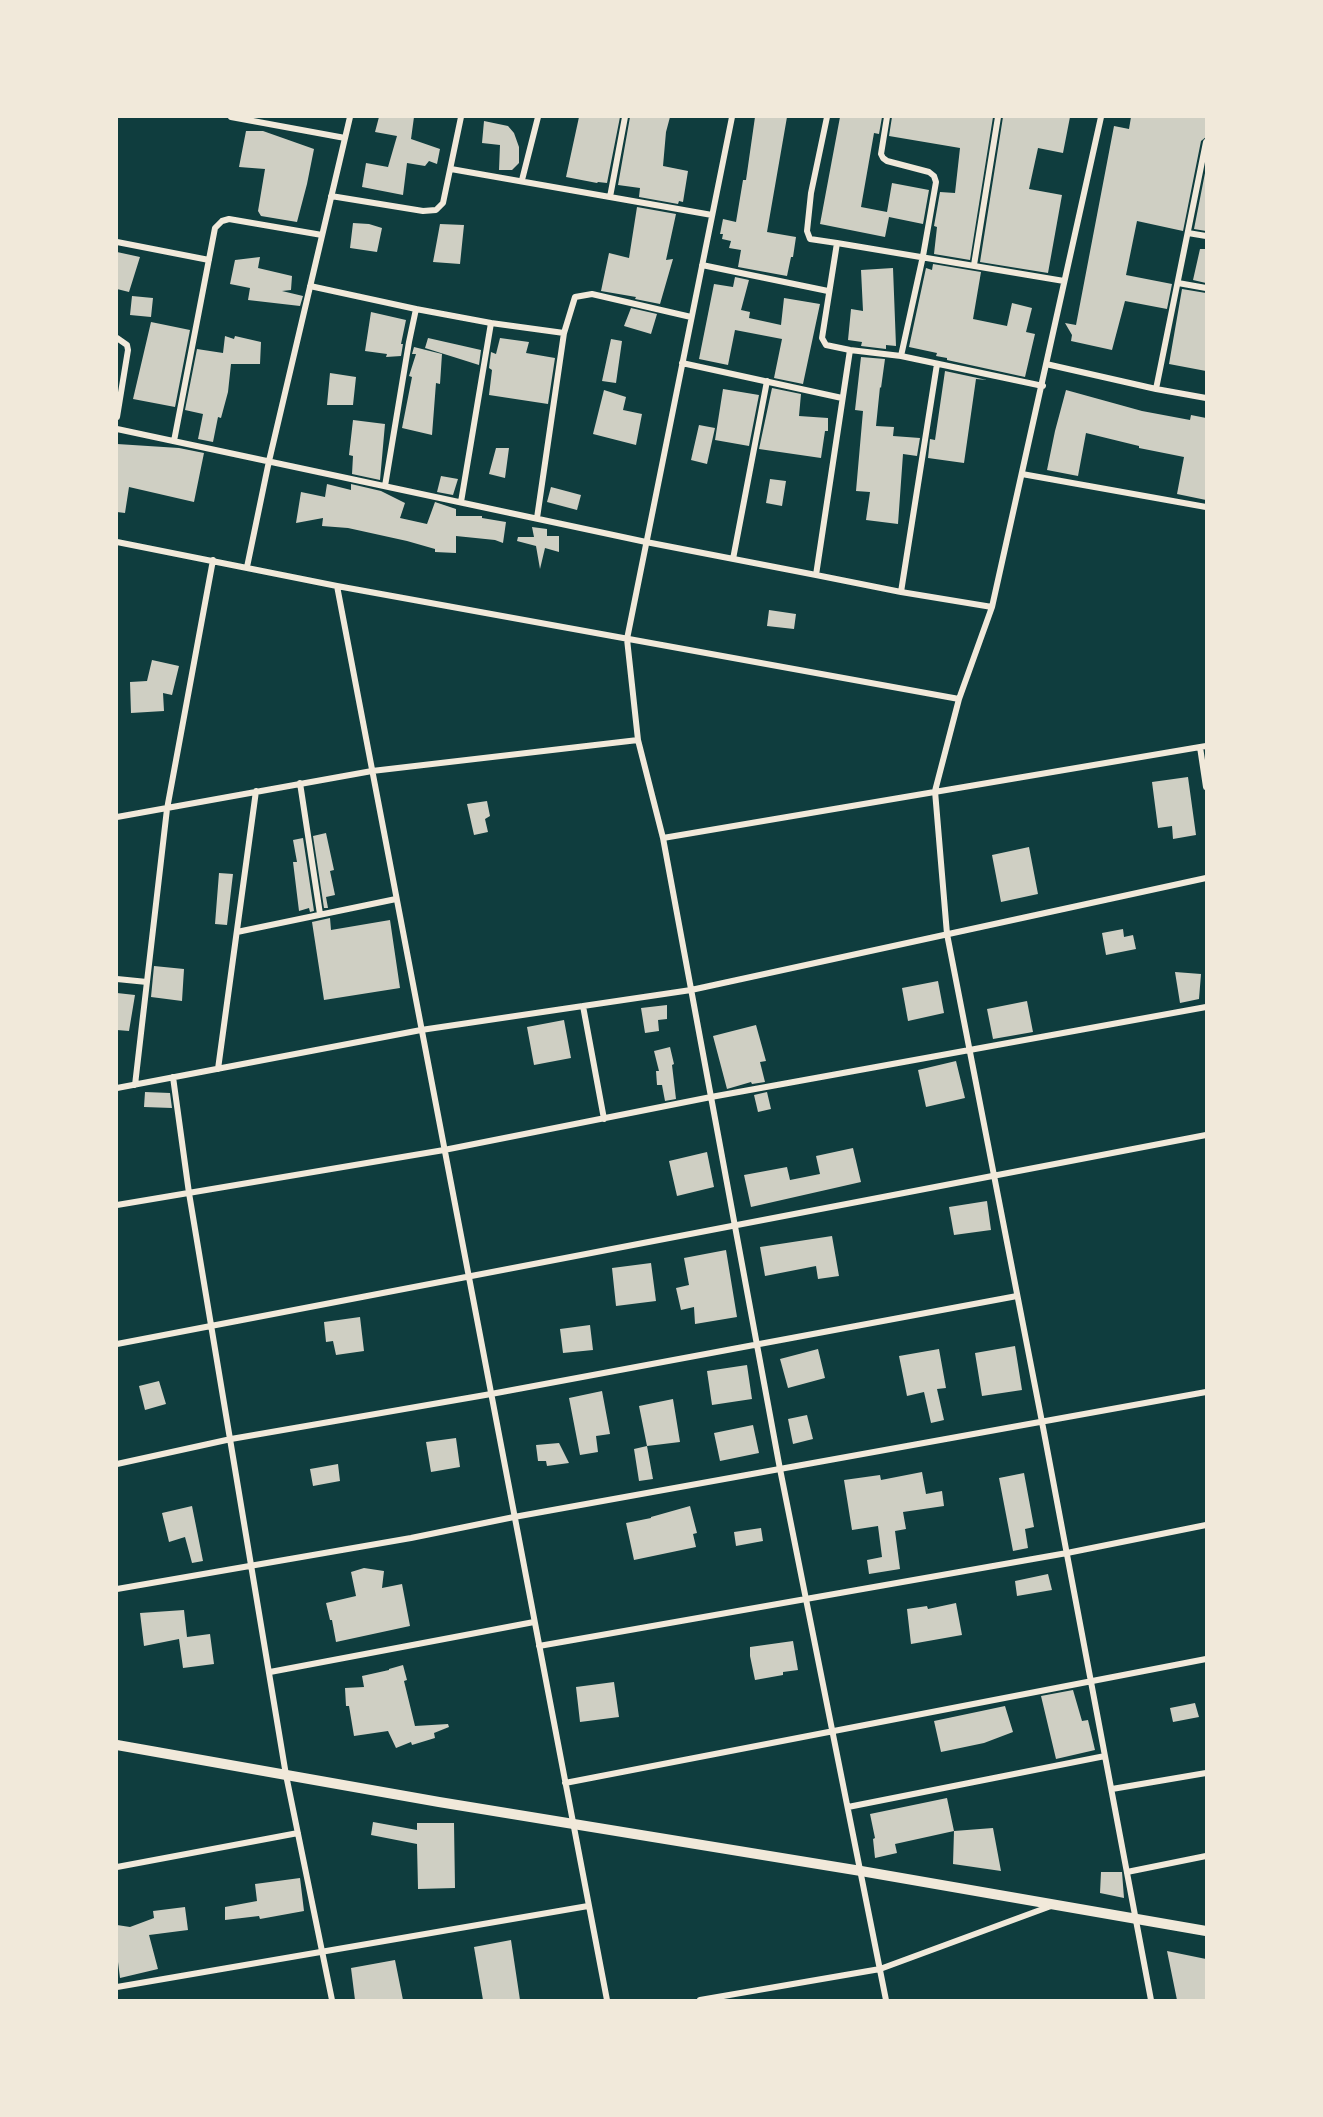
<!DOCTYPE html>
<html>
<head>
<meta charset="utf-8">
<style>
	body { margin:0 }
	#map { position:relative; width:1323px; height:2117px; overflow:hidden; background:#0f3d3e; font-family:"Roboto Serif",serif }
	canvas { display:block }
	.frame { position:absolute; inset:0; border:118px solid #f1e9da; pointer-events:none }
</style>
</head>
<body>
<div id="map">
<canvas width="1323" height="2117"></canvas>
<div class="frame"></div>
</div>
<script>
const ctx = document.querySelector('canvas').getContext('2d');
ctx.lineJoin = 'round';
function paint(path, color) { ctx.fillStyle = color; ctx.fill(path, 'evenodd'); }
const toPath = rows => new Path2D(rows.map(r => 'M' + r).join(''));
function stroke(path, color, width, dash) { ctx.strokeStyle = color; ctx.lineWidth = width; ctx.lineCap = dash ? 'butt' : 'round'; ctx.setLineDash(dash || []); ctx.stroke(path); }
paint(toPath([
	[379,117,414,117,411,139,440,149,437,164,429,161,425,166,407,163,403,195,362,187,366,163,388,167,397,136,375,132],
	[579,117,620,117,607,183,598,182,597,183,566,177],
	[630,117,670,117,666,132,663,166,688,171,683,202,679,201,678,204,639,197,640,188,618,185],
	[755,117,787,117,767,232,796,237,793,257,791,257,787,276,738,267,741,250,729,248,731,241,722,239,723,234,720,234,723,219,736,222,743,180,746,180],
	[840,117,882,117,879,134,874,133,861,207,887,212,892,183,929,190,923,224,889,217,885,237,820,224],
	[892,117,993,117,970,260,934,254,937,227,934,226,940,192,955,193,960,148,889,136],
	[1003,117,1070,117,1063,153,1038,148,1029,189,1062,195,1048,273,980,262],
	[1131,117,1206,117,1206,137,1201,141,1183,231,1137,221,1126,275,1172,284,1167,309,1125,301,1112,350,1071,341,1072,335,1065,323,1076,325,1114,126,1129,129],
	[484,121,508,126,514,133,519,147,519,163,512,170,499,170,500,145,482,143],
	[246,131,263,131,314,149,307,184,297,222,261,216,258,211,265,169,239,167],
	[1206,168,1206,231,1194,229],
	[637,207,676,214,666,260,673,259,660,304,635,299,636,297,601,291,609,253,629,258],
	[353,223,369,224,382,228,377,252,350,248],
	[440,224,464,225,460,264,433,262],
	[1200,249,1206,249,1206,283,1193,280],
	[117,252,140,257,129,292,117,289],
	[260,257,258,268,292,276,291,290,282,291,303,296,300,306,248,300,250,288,230,284,235,260],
	[933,264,981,272,973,319,1007,326,1012,303,1032,308,1026,332,1035,334,1025,377,947,360,947,358,936,356,937,353,909,347,926,268,932,270],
	[893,268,896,346,886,345,886,349,861,346,862,342,848,340,851,309,863,311,861,270],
	[735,277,749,280,741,310,750,312,749,318,781,325,784,298,820,304,803,384,774,378,782,339,735,330,728,365,699,359,714,284,733,287],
	[1182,289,1206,293,1206,371,1169,364],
	[132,296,153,298,151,317,130,315],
	[631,308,657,314,651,334,624,326],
	[371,312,406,320,401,344,403,344,401,356,386,357,387,354,365,351],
	[151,322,190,330,175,407,133,399],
	[225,336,234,339,235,336,261,342,260,364,231,364,228,392,221,418,218,417,213,442,198,439,203,414,185,410,197,349,223,353],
	[428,338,481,350,479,365,425,348],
	[500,338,529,342,526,353,555,358,548,404,489,395,492,370,489,368,491,352,496,354],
	[611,339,622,341,616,383,602,381],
	[414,347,442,354,440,384,436,383,432,435,402,428,412,377,409,376,416,354,412,354],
	[861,357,885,359,881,388,880,387,876,426,894,427,893,436,920,438,917,456,903,454,898,524,866,520,870,492,856,491,863,411,855,410],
	[945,371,987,380,976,379,964,463,928,458,930,439,935,440],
	[330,373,356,377,353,405,327,405],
	[772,388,801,394,799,416,828,418,828,431,825,431,821,458,759,449],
	[723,389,759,395,749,446,715,440],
	[604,390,626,397,623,410,642,414,636,445,593,434],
	[1066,390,1142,411,1190,420,1191,415,1206,418,1206,500,1177,494,1184,457,1139,448,1139,446,1086,433,1078,476,1047,470,1055,431],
	[353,420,385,424,380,480,352,474,353,456,349,455],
	[699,425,715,428,707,464,691,460],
	[117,444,179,448,204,453,194,502,129,487,125,513,117,512],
	[496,448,509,448,505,478,489,474],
	[441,476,458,479,453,495,437,492],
	[770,479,786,481,782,506,766,503],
	[327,484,351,490,351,484,381,491,405,503,400,518,427,524,435,502,456,509,456,516,482,516,482,518,506,522,503,543,495,540,456,536,456,553,435,552,435,549,407,541,348,528,322,526,323,518,296,523,301,492,325,497],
	[551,487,581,495,577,510,547,502],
	[532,527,547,529,547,536,559,536,559,552,545,548,540,569,536,546,517,541,518,537,534,537],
	[769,610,796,614,794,629,767,626],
	[152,660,179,666,172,695,163,693,164,711,131,713,130,682,147,681],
	[1188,777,1196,835,1173,839,1172,826,1158,828,1152,782],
	[487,801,490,816,485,819,488,832,474,835,467,804],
	[326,833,334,870,330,871,335,895,326,897,328,908,324,908,313,836],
	[303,838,314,911,310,912,309,908,299,911,293,862,297,862,293,840],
	[1029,847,1038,894,1001,902,992,855],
	[219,873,233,874,227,925,215,924],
	[330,918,331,930,390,920,400,988,324,1000,312,922],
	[1123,929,1124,937,1133,935,1136,949,1106,955,1102,933],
	[154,966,184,969,182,1001,151,997],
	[1175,972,1201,974,1199,999,1180,1003],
	[938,981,944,1013,908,1021,902,988],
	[117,993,135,995,129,1031,117,1030],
	[1027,1001,1033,1032,993,1039,987,1009],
	[667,1005,667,1019,658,1020,659,1031,645,1033,641,1008],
	[564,1020,571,1058,534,1065,527,1027],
	[756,1025,766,1061,760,1062,765,1082,752,1084,751,1082,727,1089,713,1036],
	[670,1047,674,1064,672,1065,676,1099,665,1101,662,1085,657,1085,656,1071,659,1071,654,1051],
	[956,1061,965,1098,926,1107,918,1070],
	[145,1092,170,1093,172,1108,144,1107],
	[767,1092,771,1109,758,1112,754,1095],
	[853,1148,861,1182,751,1207,744,1175,787,1167,790,1180,820,1174,816,1156],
	[707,1152,714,1187,677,1196,669,1161],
	[987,1201,991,1230,954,1235,949,1207],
	[832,1236,839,1276,818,1279,816,1266,765,1276,760,1247],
	[726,1250,737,1317,695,1324,694,1307,681,1310,676,1288,689,1285,684,1258],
	[651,1263,656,1301,616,1306,612,1268],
	[360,1317,364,1351,336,1355,333,1341,326,1342,324,1322],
	[590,1325,593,1350,563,1353,560,1329],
	[1015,1346,1022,1390,982,1396,975,1353],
	[818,1349,825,1378,788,1388,780,1359],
	[939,1349,946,1388,937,1389,944,1420,931,1423,924,1392,907,1396,899,1356],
	[747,1365,752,1399,712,1405,707,1371],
	[159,1381,166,1404,145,1410,139,1386],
	[602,1391,610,1434,596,1436,598,1452,580,1455,569,1398],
	[673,1399,680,1442,647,1446,639,1406],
	[807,1415,813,1439,793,1444,788,1419],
	[753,1425,759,1453,720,1461,714,1433],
	[456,1438,460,1467,431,1472,426,1442],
	[559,1443,569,1463,547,1466,546,1461,538,1461,536,1445],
	[647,1446,653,1479,639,1481,634,1449],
	[338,1464,340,1481,313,1486,310,1469],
	[922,1472,926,1494,942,1491,944,1506,903,1512,906,1529,895,1531,900,1569,869,1574,867,1560,882,1557,878,1526,852,1530,844,1480,880,1475,881,1480],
	[1024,1473,1034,1527,1025,1529,1028,1548,1013,1551,999,1478],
	[192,1506,203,1561,192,1563,185,1537,169,1542,162,1513],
	[690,1506,697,1533,693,1534,696,1547,634,1560,626,1523,651,1518,651,1517],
	[761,1528,763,1541,736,1546,734,1532],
	[364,1568,384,1571,382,1588,402,1584,410,1626,336,1642,332,1620,330,1620,326,1603,356,1596,351,1572],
	[1048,1574,1052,1590,1017,1596,1015,1581],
	[956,1603,962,1635,911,1644,907,1609,927,1606,928,1609],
	[184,1610,187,1637,210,1634,214,1664,183,1668,179,1639,144,1646,140,1613],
	[793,1641,798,1670,783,1672,783,1675,755,1680,750,1656,750,1647],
	[403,1665,407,1680,404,1681,415,1726,448,1724,449,1727,434,1733,435,1738,412,1745,411,1742,396,1748,388,1731,354,1736,349,1706,346,1706,345,1688,364,1687,362,1676,389,1670,389,1669],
	[614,1682,619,1717,580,1722,576,1687],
	[1073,1690,1082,1721,1088,1720,1095,1750,1056,1759,1041,1696],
	[1195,1703,1199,1717,1173,1722,1170,1708],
	[1005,1706,1013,1732,984,1743,941,1752,934,1721],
	[947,1798,954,1831,895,1844,897,1853,875,1858,873,1839,875,1838,870,1814],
	[373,1822,417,1830,417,1823,454,1823,455,1888,418,1889,417,1844,371,1835],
	[993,1828,1001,1871,953,1864,954,1831],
	[1101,1872,1122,1872,1124,1898,1100,1893],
	[300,1878,304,1911,260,1919,259,1916,225,1920,225,1907,257,1901,255,1884],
	[185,1907,188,1930,149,1935,158,1969,120,1978,117,1954,117,1925,130,1927,154,1918,153,1911],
	[511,1940,520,2000,483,2000,474,1947],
	[1167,1951,1206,1959,1206,2000,1177,2000],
	[395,1960,403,2000,355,2000,351,1968]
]), '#cfcfc3');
stroke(toPath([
	[231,117,345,138],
	[732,117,627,639,638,740,663,838,780,1469,886,2000],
	[827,117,811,193,807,231,810,239,837,243,822,338,826,345,850,350,901,356,1043,386],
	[887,117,881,154,883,158,887,161,929,172,934,176,936,182,923,256,901,356],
	[1101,117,992,607,959,699,935,791,947,934,1042,1422,1151,2000],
	[451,169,712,215],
	[522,180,538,117],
	[331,196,423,211,436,210,443,203,461,117],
	[610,197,625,117],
	[1188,233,1206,236],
	[117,242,209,260],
	[837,243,1064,281],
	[702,265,828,291],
	[974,265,998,117],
	[1178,283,1206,288],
	[310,286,416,309,409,342,385,486],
	[416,309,491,323,461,502],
	[491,323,564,333],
	[117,338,127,345,128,350,117,417],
	[850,350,816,575,901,592,992,607],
	[682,363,842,398],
	[1046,364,1156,389,1206,398],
	[1156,389,1206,142],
	[117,429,646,542,816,575],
	[174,441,215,228,222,221,229,219,322,235],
	[1022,474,1206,507],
	[537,518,564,333,575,297,592,294,691,317],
	[117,542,337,586,959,699],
	[733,559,767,381],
	[247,567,269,461,350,117],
	[337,586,607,2000],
	[901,592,937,364],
	[1206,746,1200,747,1206,787],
	[300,783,320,914],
	[117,817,372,771,638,740],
	[663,838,1200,747],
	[237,932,396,899],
	[117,979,147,982],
	[583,1006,604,1119],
	[218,1069,256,791],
	[173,1077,189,1193,286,1775,332,2000],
	[135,1085,167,809,213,560],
	[117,1088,421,1030,691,990,1206,878],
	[117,1205,444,1150,711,1097,1206,1007],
	[117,1344,1206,1135],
	[117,1464,231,1439,491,1394,1017,1296],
	[117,1589,411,1538,514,1517,1206,1392],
	[539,1646,1067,1553,1206,1525],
	[270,1672,534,1622],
	[565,1783,1206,1659],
	[1112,1789,1206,1773],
	[848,1807,1105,1756],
	[117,1867,298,1833],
	[1127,1872,1206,1856],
	[117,1987,588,1906],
	[700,2000,880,1969,1051,1906]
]), '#f1e9da', 6);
stroke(toPath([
	[117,1745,439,1802,861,1871,1206,1931]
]), '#f1e9da', 10);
</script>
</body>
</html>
